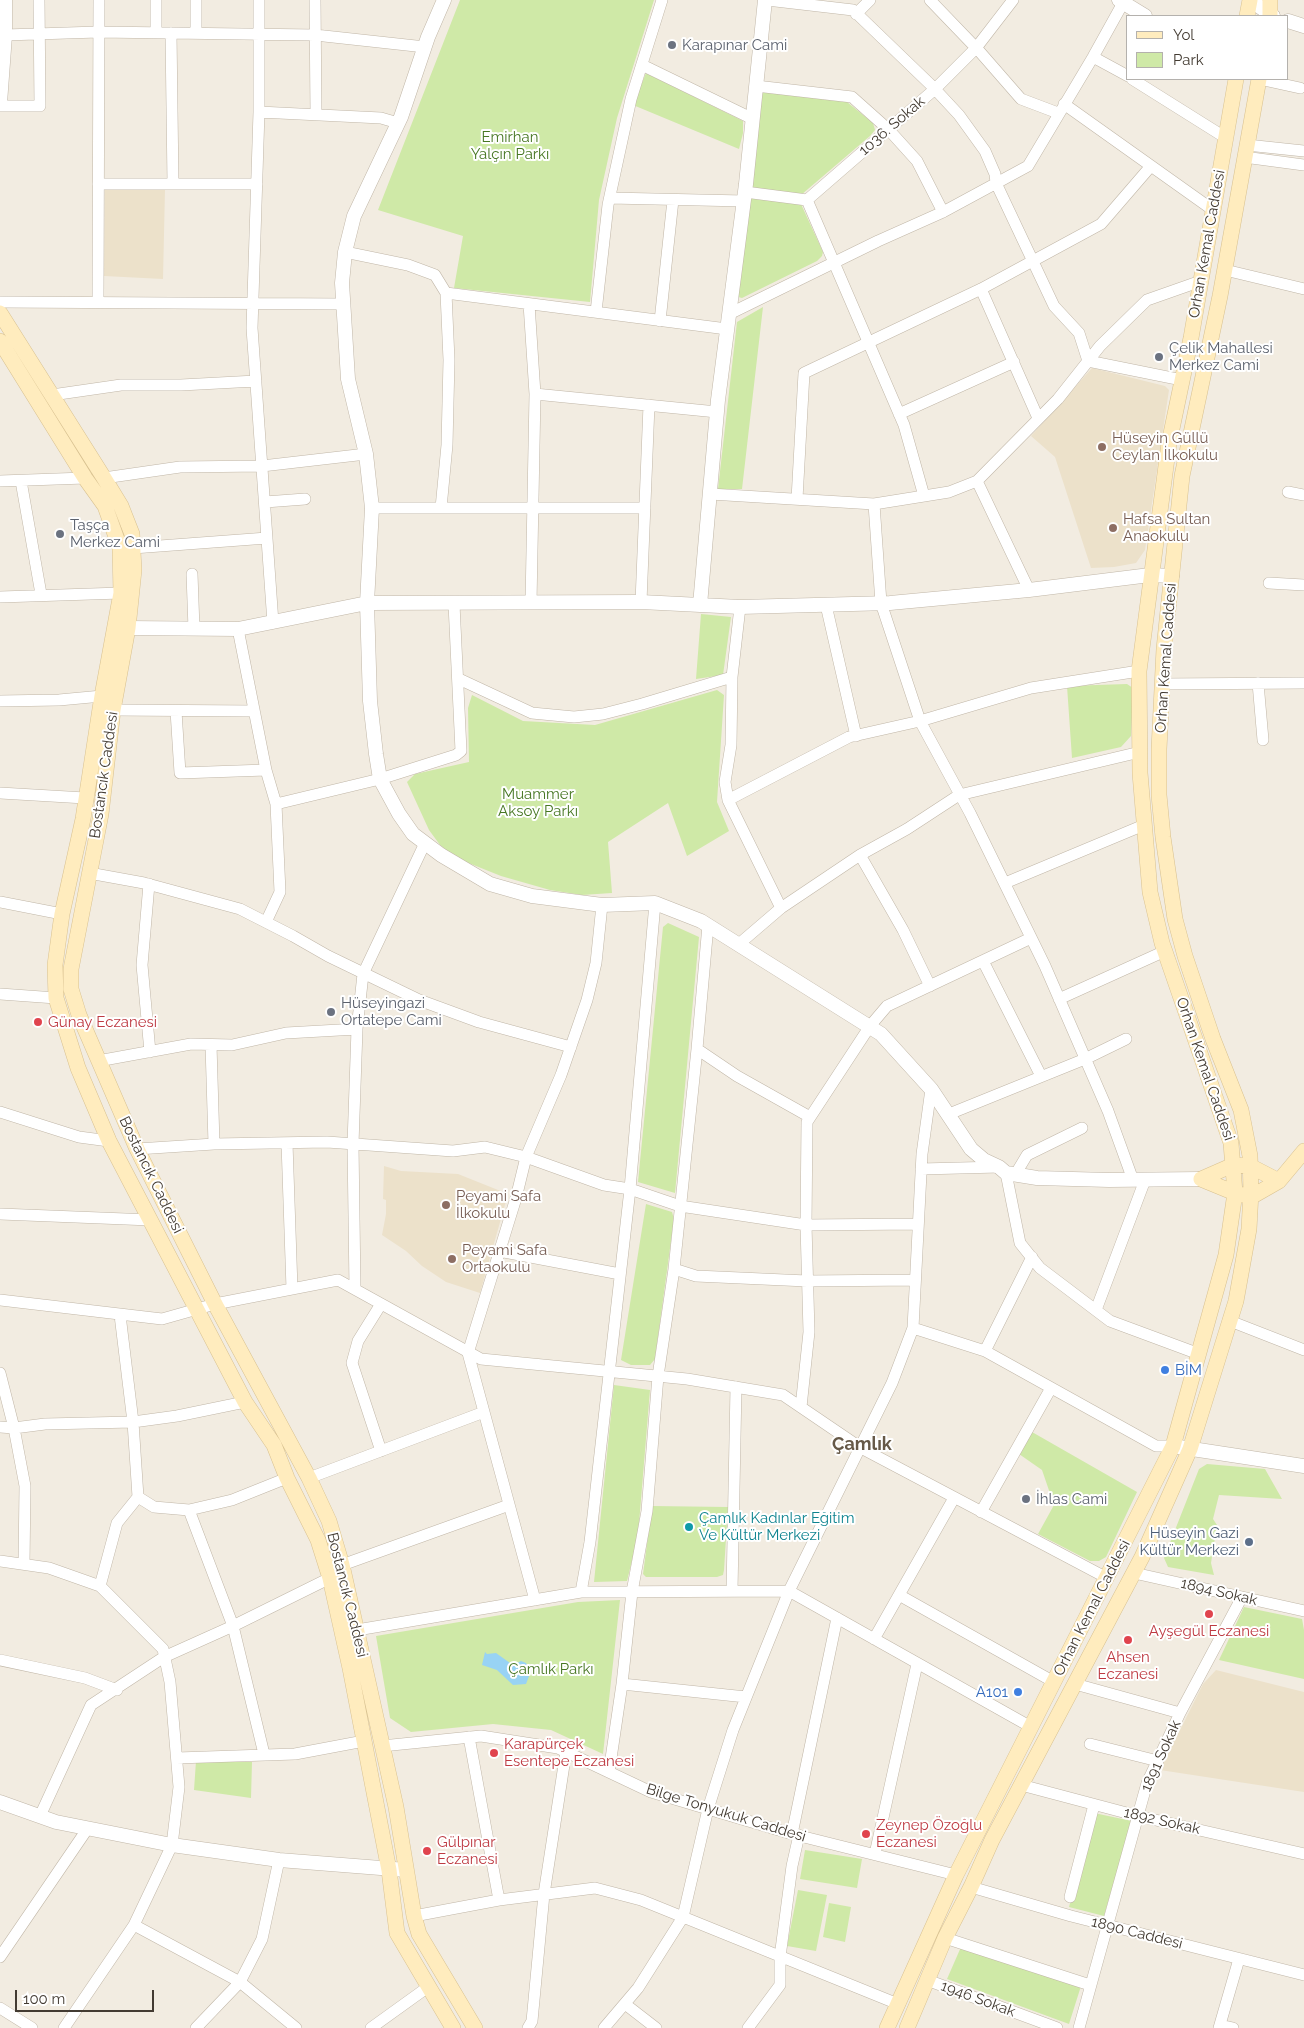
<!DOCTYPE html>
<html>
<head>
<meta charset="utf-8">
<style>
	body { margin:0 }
	#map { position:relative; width:1304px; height:2028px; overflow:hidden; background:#f2ece1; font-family:Raleway,sans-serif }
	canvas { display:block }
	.legend { position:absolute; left:1126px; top:15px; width:162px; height:65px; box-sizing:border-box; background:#fff; border:1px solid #b4b1ad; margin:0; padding:6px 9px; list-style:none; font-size:15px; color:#433b32 }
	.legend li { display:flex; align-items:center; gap:10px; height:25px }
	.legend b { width:25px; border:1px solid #b4b1ad }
	.scale { position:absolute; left:15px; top:1990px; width:139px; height:22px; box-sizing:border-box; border:2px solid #433b32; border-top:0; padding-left:6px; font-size:15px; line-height:18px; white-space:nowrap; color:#433b32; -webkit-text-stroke:4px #fff; paint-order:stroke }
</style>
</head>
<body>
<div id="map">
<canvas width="1304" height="2028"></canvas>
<ul class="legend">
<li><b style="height:6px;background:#ffecbe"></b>Yol</li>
<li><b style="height:14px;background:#cfe9a7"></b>Park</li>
</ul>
<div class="scale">100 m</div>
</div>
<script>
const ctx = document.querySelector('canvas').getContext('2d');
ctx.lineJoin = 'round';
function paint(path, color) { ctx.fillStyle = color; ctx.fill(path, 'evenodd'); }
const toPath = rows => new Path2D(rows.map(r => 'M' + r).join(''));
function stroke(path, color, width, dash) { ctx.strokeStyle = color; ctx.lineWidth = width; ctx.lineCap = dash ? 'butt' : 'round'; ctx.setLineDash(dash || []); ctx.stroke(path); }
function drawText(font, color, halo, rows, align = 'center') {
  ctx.font = font + ' Raleway,sans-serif'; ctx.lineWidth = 4; ctx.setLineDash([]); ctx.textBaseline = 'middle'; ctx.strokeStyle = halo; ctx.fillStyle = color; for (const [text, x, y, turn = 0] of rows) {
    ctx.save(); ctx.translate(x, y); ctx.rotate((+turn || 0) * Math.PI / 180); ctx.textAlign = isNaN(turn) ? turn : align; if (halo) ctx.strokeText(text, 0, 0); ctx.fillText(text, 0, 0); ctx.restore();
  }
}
paint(toPath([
	[105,189,165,189,163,279,104,276],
	[1092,368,1165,386,1169,390,1145,550,1136,563,1114,567,1091,568,1055,457,1031,436],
	[384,1166,401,1171,458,1174,508,1194,480,1293,446,1282,422,1266,406,1251,382,1235,386,1214,386,1200,383,1199],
	[1216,1670,1304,1692,1304,1792,1160,1770,1203,1684]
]), '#ece1ca');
paint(toPath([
	[460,0,654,0,617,118,599,200,590,302,454,288,463,236,378,210],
	[646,73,743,121,743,133,739,149,633,105],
	[762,92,847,102,873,123,875,130,870,136,801,195,750,188],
	[751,198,801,204,823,252,822,256,817,261,742,298,738,297],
	[763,307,742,489,718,489,737,322],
	[701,614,731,617,723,675,696,679],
	[1127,684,1133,688,1131,736,1121,747,1072,758,1067,686],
	[717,690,724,695,717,802,729,831,687,856,668,803,608,842,612,893,582,895,550,890,501,876,456,858,440,845,429,830,407,782,415,774,469,762,468,708,472,695,523,721,595,725],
	[668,923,699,937,675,1193,638,1182,663,927],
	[646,1204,672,1212,674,1219,655,1359,650,1365,631,1365,621,1360],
	[614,1385,650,1390,638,1536,627,1581,594,1582],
	[1032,1432,1137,1492,1106,1557,1099,1561,1090,1561,1038,1534,1054,1505,1042,1470,1019,1454],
	[1207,1464,1265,1469,1282,1499,1219,1495,1213,1519,1217,1525,1211,1563,1214,1575,1168,1567,1164,1558,1199,1469],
	[652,1506,728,1507,724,1570,723,1575,717,1577,646,1577,643,1574],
	[620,1600,603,1754,551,1730,493,1724,411,1732,390,1718,376,1636,578,1602],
	[1244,1607,1302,1619,1304,1630,1304,1679,1219,1660],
	[196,1761,252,1762,251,1798,194,1790],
	[1094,1813,1132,1821,1104,1916,1069,1907],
	[805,1850,862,1859,857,1888,800,1879],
	[798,1890,827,1895,816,1951,787,1946],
	[829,1903,851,1907,845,1942,823,1937],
	[961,1947,1081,1986,1069,2024,947,1979]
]), '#cfe9a7');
paint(toPath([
	[485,1652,487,1654,496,1653,510,1663,515,1664,521,1661,526,1663,531,1671,526,1684,513,1685,497,1670,482,1665]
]), '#98d3f4');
const minor = toPath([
	[156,0,156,33],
	[196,0,196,33],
	[259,0,259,112,252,328,273,623],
	[315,0,316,114],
	[767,0,853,10,933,87,959,115,985,151,995,174,996,183,1054,306,1079,333,1088,361,1182,380],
	[930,0,980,52,1021,99,1058,113],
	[856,14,870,0],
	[171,33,173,184],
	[5,35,98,32,315,35,425,47],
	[1093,57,1128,76],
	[642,65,753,119],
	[1132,79,1226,138],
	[1259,79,1300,88],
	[756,86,852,97,889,130,917,161,943,212],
	[1064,104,1213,210],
	[0,106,40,106,39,0],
	[259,112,381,118,398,123],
	[1247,145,1304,151],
	[1244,157,1304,165],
	[98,184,257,184],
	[745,192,807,200,935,89,976,48,1013,0],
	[610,198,744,201],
	[807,200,904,425,924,496],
	[345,252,408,265,435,275,446,293,727,329],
	[1225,270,1304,289],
	[981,289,1038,418],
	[0,302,343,304],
	[98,302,99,0],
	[529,304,535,394,531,603],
	[596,312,608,205,631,99,662,0],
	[729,314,878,241,943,212,1028,166,1093,57,1123,3],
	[660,321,673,200],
	[535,394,717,412],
	[52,395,121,385,181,385,256,381],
	[899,414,1014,362],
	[104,478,180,467,262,466,366,454],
	[0,481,85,478],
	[21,481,41,594],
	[977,481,1029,590],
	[1288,492,1304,495],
	[710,494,874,504,949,492,977,481,1058,399,1100,346,1147,300,1201,281],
	[797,499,804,373,981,289,1101,224,1151,166],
	[265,502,305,499],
	[874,504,881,603,920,721,970,813,1045,966,1108,1111,1133,1180],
	[372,508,645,508],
	[441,508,447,445,449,360,446,293],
	[133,548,267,538],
	[192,574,194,629],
	[1269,583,1304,585],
	[0,597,121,593],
	[641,602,649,405],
	[826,605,856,736],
	[740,607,732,677,731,745,725,782,728,800,781,908],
	[238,629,266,770,276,804,380,779,456,755,461,751,454,604],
	[459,679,532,713,574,717,603,714,642,704,732,677],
	[1258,683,1263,740],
	[1162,684,1304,683],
	[0,701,59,700,102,696],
	[113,710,254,711],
	[176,711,180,773,266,770],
	[0,793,85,798],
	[728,800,849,737,920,721,1031,688,1139,671],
	[860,855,903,930,930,986],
	[89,873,144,883,240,909,293,936,328,956,419,1000,479,1022,571,1047],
	[1005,883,1144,825],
	[149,884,142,965,150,1052],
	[0,902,62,914],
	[266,922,280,892,276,804],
	[739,944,781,908,860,855,907,829,959,795,1140,752],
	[983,961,1041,1076],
	[0,994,56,998],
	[1059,999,1165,951],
	[211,1045,214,1144],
	[697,1049,737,1076,810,1117],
	[98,1061,191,1044,232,1045,286,1033,357,1029],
	[0,1112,79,1137,109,1141],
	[949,1114,1085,1059,1126,1039],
	[287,1143,292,1289],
	[137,1149,214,1144,327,1142,453,1151,485,1147,526,1157,604,1185,630,1189,680,1206,806,1225,917,1224],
	[921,1169,999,1167],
	[1006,1173,1020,1243,1040,1268,1110,1321,1199,1354],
	[1015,1175,1027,1155,1082,1128],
	[0,1214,151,1220],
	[499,1251,620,1274],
	[674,1269,696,1276,807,1281,915,1280],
	[355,1289,353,1144,357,1029,363,974,425,843],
	[0,1300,162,1319,215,1304,338,1280,481,1359,687,1379,783,1395,861,1448,1107,1578],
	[381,1304,358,1341,352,1363,381,1451],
	[1096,1310,1145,1180],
	[1230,1321,1304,1350],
	[913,1328,985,1351,1156,1446,1173,1446],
	[985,1351,1032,1257],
	[0,1373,14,1428,25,1486,24,1564],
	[801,1407,809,1332,806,1225,807,1122,870,1026,887,1006,1031,938],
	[0,1427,14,1428,45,1424,133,1422,177,1416,245,1402],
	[309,1478,484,1412],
	[138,1497,154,1507,189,1510,232,1500,287,1478],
	[189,1510,233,1626,264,1754],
	[981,1512,1051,1388],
	[0,1561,49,1568,100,1586,163,1649,170,1682,179,1787,172,1845,134,1925,64,2028],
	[342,1565,509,1505],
	[1134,1573,1304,1611],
	[100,1586,117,1523,138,1497,133,1422,120,1315],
	[732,1591,736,1387],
	[581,1592,590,1542,630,1189,655,903],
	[899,1595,1054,1682],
	[535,1600,468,1353,516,1198,526,1157,561,1075,587,1000,596,963,602,905],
	[357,1630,581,1592,789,1591,1031,1727],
	[874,1639,954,1498],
	[0,1660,85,1678,117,1690],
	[622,1684,746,1697],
	[1075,1684,1180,1713],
	[469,1737,499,1900],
	[1090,1744,1158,1761],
	[382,1746,481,1736,558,1748,651,1792,792,1834,956,1875],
	[177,1758,295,1754,364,1741],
	[609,1772,622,1684,632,1592,647,1511,658,1376,674,1269,697,1049,708,925],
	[1021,1785,1138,1816,1304,1854],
	[40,1816,91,1705,164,1657,233,1626,330,1578],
	[792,1834,837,1618],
	[875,1854,917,1664],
	[971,1887,1071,1916,1304,1975],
	[1070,1897,1094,1805],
	[414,1916,499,1900,595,1888,641,1900,898,2004],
	[134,1925,240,1982,296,2028],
	[945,1938,1090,1985],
	[0,1957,88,1828],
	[927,1980,1057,2028],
	[625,2004,656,2028],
	[0,2008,32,2028],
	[1220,2025,1233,2028],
	[196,2028,240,1982,262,1939,279,1860],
	[371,2028,428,1987],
	[528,2028,532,2021,544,1894,566,1752],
	[604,2028,638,1988,683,1917,708,1809,733,1730,789,1591,892,1383,913,1328,922,1154,931,1089],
	[748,2028,780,1985,780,1957,792,1866,799,1835],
	[1079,2028,1147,1783,1180,1713,1242,1597],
	[1219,2028,1239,1959]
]);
const tertiary = toPath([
	[444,0,428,37,401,117,354,216,345,252,342,283,348,379,366,454,372,508,367,603,370,701,376,754,380,779,399,814,413,834,441,855,490,884,532,896,602,905,655,903,701,921,881,1034,931,1089,971,1149,984,1160,999,1167,1006,1173,1037,1178,1109,1180,1201,1179],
	[1119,0,1145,16],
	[1250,0,1273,16],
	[1288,21,1304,26],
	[0,103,5,35,5,0],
	[700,605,718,400,746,184,765,0],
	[128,628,238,629,367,603,641,602,740,607,890,603,1029,590,1150,575,1172,576],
	[1179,1447,1304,1466],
	[0,1802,56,1822,172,1845,279,1860,406,1870]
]);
const secondary = toPath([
	[1247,16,1250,0],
	[1270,16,1270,0],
	[0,313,104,478,121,506,132,534,134,570,128,628,113,710,101,814,71,969,71,989,79,1015,137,1149,215,1304,309,1478,329,1521,342,1565,396,1807,414,1916,419,1934,475,2028],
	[0,341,85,478,105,506,120,548,121,593,102,696,83,819,62,914,55,965,56,998,78,1068,109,1141,245,1402,274,1445,287,1478,318,1540,330,1578,350,1668,389,1870,397,1933,453,2028],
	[1201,1179,1235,1193,1251,1197,1279,1181,1304,1151],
	[1201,1179,1233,1165,1250,1166,1279,1181],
	[887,2028,956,1875,1173,1446,1226,1255,1235,1193,1231,1143,1162,943,1150,892,1140,773,1139,671,1169,443,1191,338,1236,79],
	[907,2028,945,1938,971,1887,992,1840,1142,1557,1190,1449,1236,1301,1249,1229,1251,1192,1250,1156,1241,1110,1213,1039,1185,956,1175,919,1163,837,1159,795,1159,749,1164,649,1182,476,1220,296,1259,79]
]);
stroke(minor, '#c0b6a7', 12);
stroke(tertiary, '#c0b6a7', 15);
stroke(secondary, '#d8c190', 16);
stroke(minor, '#fff', 11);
stroke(tertiary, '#fff', 14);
stroke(secondary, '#ffecbe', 15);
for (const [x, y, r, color] of [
	[672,45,5,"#6b7280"],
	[1159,357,5,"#6b7280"],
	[1102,447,5,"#8d6e63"],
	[1113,528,5,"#8d6e63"],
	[60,534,5,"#6b7280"],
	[331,1012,5,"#6b7280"],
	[38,1022,5,"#e0444e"],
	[446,1205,5,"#8d6e63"],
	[452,1259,5,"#8d6e63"],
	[1165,1370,5,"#3f7fe0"],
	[1026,1499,5,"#6b7280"],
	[689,1527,5,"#0f9aa8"],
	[1249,1542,5,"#5c6f8a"],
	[1209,1614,5,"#e0444e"],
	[1128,1640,5,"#e0444e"],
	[1018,1692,5,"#3f7fe0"],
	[494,1753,5,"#e0444e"],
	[866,1834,5,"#e0444e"],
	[427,1851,5,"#e0444e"]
]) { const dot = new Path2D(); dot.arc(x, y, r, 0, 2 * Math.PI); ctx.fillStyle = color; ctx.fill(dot); stroke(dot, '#fff', 2); }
drawText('15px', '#5b616d', '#fff', [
	["Karapınar Cami",682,45],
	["Çelik Mahallesi",1169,348],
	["Merkez Cami",1169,365],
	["Taşça",70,525],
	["Merkez Cami",70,542],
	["Hüseyingazi",341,1003],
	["Ortatepe Cami",341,1020],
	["İhlas Cami",1036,1499]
], 'left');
drawText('15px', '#433b32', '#fff', [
	["1036. Sokak",892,126,-41],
	["Orhan Kemal Caddesi",1207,244,-80],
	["Orhan Kemal Caddesi",1166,658,-86],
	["Bostancık Caddesi",104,775,-82],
	["Orhan Kemal Caddesi",1205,1069,71],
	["Bostancık Caddesi",151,1175,64],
	["1894 Sokak",1219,1592,13],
	["Bostancık Caddesi",347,1595,76],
	["Orhan Kemal Caddesi",1092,1608,-63],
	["1891 Sokak",1161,1756,-66],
	["Bilge Tonyukuk Caddesi",726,1813,17],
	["1892 Sokak",1162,1821,13],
	["1890 Caddesi",1137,1933,14],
	["1946 Sokak",978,1999,20]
]);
drawText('15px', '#477723', '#fff', [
	["Emirhan",510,137],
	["Yalçın Parkı",510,154],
	["Muammer",538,794],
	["Aksoy Parkı",538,811],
	["Çamlık Parkı",551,1669]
]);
drawText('15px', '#785e54', '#fff', [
	["Hüseyin Güllü",1112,438],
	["Ceylan İlkokulu",1112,455],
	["Hafsa Sultan",1123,519],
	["Anaokulu",1123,536],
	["Peyami Safa",456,1196],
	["İlkokulu",456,1213],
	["Peyami Safa",462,1250],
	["Ortaokulu",462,1267]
], 'left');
drawText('15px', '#be3a42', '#fff', [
	["Günay Eczanesi",48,1022],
	["Ayşegül Eczanesi",1209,1631,"center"],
	["Ahsen",1128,1657,"center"],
	["Eczanesi",1128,1674,"center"],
	["Karapürçek",504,1744],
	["Esentepe Eczanesi",504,1761],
	["Zeynep Özoğlu",876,1825],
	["Eczanesi",876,1842],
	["Gülpınar",437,1842],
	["Eczanesi",437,1859]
], 'left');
drawText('15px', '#366cbe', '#fff', [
	["BİM",1175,1370],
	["A101",1008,1692,"right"]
], 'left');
drawText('15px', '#0d838f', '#fff', [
	["Çamlık Kadınlar Eğitim",699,1518],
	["Ve Kültür Merkezi",699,1535]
], 'left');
drawText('15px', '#4e5e75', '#fff', [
	["Hüseyin Gazi",1239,1533],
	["Kültür Merkezi",1239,1550]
], 'right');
drawText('bold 18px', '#665948', '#fff', [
	["Çamlık",862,1445]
]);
</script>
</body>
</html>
